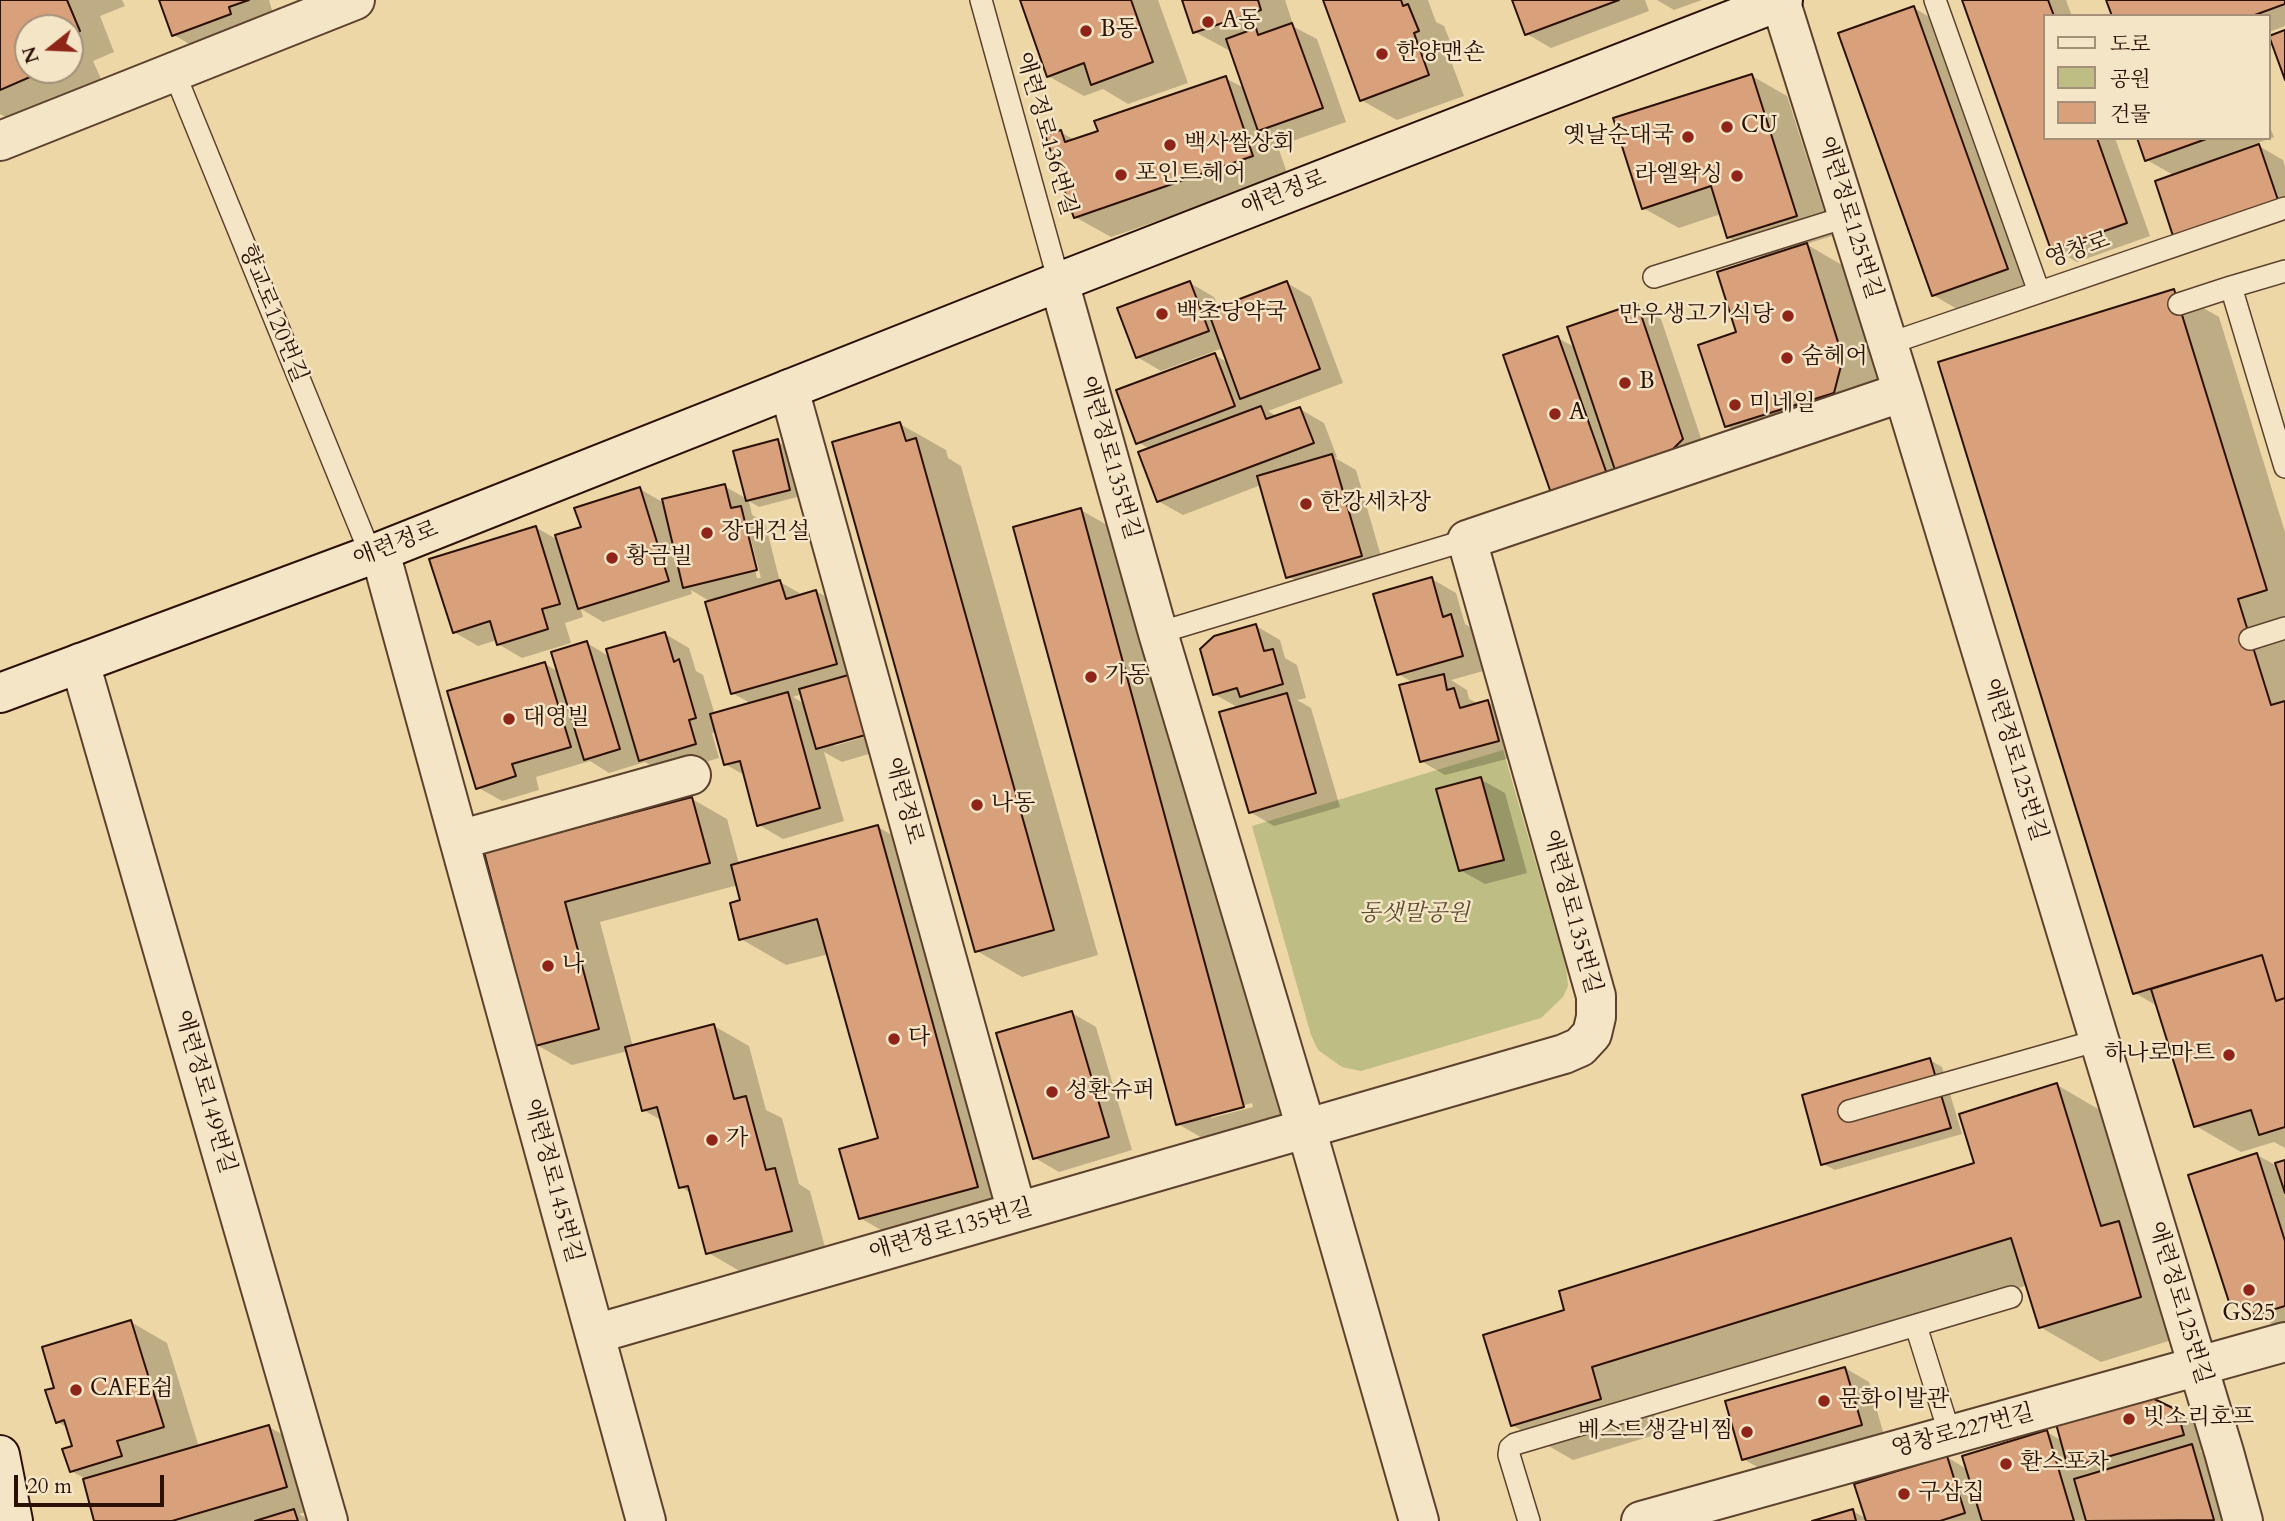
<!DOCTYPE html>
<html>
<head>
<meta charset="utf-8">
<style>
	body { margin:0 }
	#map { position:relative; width:2285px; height:1521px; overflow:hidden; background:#eed7a7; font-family:Cardo,"Noto Serif KR",serif }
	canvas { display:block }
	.legend { position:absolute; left:2043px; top:14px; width:228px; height:126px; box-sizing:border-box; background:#f4e5c6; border:2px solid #a49079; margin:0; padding:9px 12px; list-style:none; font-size:21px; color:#2b1005 }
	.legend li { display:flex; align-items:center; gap:14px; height:35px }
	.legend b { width:35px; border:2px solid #a49079 }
	.north { position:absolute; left:14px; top:14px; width:70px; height:70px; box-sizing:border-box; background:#f4e5c6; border:2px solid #a49079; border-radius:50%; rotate:252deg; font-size:19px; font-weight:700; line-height:28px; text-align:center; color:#2b1005 }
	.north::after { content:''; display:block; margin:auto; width:24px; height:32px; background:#8f2418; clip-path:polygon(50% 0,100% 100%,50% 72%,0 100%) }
	.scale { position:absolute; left:14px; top:1475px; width:150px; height:32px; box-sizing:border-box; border:4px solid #2b1005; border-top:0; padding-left:9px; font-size:21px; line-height:24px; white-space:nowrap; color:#2b1005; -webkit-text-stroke:5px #f4e5c6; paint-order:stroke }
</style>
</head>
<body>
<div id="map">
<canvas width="2285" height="1521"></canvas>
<ul class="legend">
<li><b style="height:9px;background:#f4e5c6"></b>도로</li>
<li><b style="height:19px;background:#bebd83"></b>공원</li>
<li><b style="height:19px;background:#d9a17b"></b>건물</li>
</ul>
<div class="north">N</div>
<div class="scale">20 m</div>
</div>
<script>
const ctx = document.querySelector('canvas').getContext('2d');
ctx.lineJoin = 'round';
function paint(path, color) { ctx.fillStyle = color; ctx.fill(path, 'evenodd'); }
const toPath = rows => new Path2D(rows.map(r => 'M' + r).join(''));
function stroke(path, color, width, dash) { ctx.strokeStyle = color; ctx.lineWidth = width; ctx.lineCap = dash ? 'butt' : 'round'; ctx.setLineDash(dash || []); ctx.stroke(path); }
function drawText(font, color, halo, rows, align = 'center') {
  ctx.font = font + ' Cardo,"Noto Serif KR",serif'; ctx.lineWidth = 5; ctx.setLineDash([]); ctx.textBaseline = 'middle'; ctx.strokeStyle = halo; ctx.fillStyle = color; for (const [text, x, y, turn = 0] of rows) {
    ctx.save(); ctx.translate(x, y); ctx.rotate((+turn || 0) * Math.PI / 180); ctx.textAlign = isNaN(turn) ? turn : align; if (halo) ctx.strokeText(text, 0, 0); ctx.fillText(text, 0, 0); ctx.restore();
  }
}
paint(toPath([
	[1503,750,1566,967,1568,986,1563,997,1541,1018,1361,1071,1342,1067,1318,1050,1311,1035,1252,826]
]), '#bebd83');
paint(toPath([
	[0,0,122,0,125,6,100,16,114,52,93,61,102,81,11,120,0,114],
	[28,28,70,28,70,70,28,70],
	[161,0,269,0,273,13,198,49,174,35],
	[1021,0,1158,0,1188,83,1128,104,1103,89,1084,96,1048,76],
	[1184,0,1285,0,1294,27,1317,39,1346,122,1284,144,1275,138,1288,176,1111,237,1075,217,1060,132,1075,140,1225,78,1246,89,1232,52,1195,32],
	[1325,0,1428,0,1436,22,1444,26,1454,51,1448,53,1464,96,1397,120,1361,100],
	[1514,0,1645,0,1649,11,1551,48,1527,34],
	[1657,0,1702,0,1674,10],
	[1964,0,2066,0,2072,16,2045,16,2045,138,2115,138,2150,236,2077,262,2052,248],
	[2108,0,2285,0,2285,26,2269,32,2269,16,2114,16],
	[1914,8,1938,22,2031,283,1957,309,1933,295],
	[1752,76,1787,96,1832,236,1806,244,1842,265,1878,380,1869,413,1762,447,1727,426,1738,333,1765,259,1728,237,1721,214,1679,228,1643,208],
	[2269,125,2274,137,2222,156,2223,159,2259,146,2283,160,2285,167,2285,220,2199,249,2175,235,2175,176,2147,160,2139,138,2269,138],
	[1190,283,1214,297,1219,308,1287,283,1311,297,1343,383,1268,411,1278,417,1300,409,1324,423,1337,457,1335,458,1356,470,1385,570,1312,590,1288,576,1261,485,1183,515,1158,501,1150,449,1138,442,1215,355,1228,363,1223,348,1161,371,1137,357],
	[2174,291,2219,317,2285,532,2285,1148,2274,1142,2241,1152,2196,1126,2159,1007,2135,993],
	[1637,305,1661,319,1706,453,1577,506,1558,338,1576,348],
	[900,424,946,450,948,458,961,466,1098,955,1022,977,977,951],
	[777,441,789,448,801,496,759,507,749,501,752,515,765,522,780,582,803,595,816,591,840,605,892,747,842,762,824,752,844,821,783,839,759,825,746,776,725,764,716,732,712,733,719,758,665,774,645,762,609,773,590,761,536,777,539,790,502,801,477,787,545,664,559,672,587,643,610,657,665,634,689,648,696,671,703,675,715,715,752,704,732,693,711,602,691,590,692,594,603,622,581,609,583,617,565,623,571,643,522,658,498,644,497,640,478,646,454,632,535,527,558,540,583,528,640,489,664,503,724,486,747,499],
	[741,513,744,513,761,578,757,578],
	[802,694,805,704,793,697],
	[877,729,878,733,834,746,834,742],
	[1081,510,1126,536,1289,1133,1223,1150,1178,1124],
	[1252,1103,1253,1107,1211,1118,1211,1114],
	[1432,579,1456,593,1465,624,1475,630,1487,670,1451,680,1467,690,1469,699,1479,704,1488,702,1512,716,1522,755,1445,775,1421,761,1414,683,1398,674],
	[1256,626,1280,640,1285,658,1297,665,1306,698,1297,700,1311,708,1340,807,1274,826,1250,812,1239,708,1214,694],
	[1480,779,1505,793,1527,873,1485,884,1460,870],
	[692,799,727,819,739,864,878,827,923,853,1023,1212,906,1244,860,1218,880,1140,829,954,786,965,741,939,742,902,738,885,600,922,633,1047,714,1026,749,1046,766,1110,782,1118,799,1184,810,1191,826,1251,743,1273,707,1252,692,1194,681,1187,663,1121,643,1110,628,1051,572,1065,537,1045,486,853],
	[1072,1013,1096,1027,1132,1150,1059,1172,1035,1158],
	[1930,1060,1942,1067,1962,1134,1835,1170,1823,1164],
	[2057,1085,2117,1120,2201,1331,2101,1362,2040,1327,2028,1285,1651,1401,1661,1433,1573,1460,1512,1425,1566,1311,1976,1165],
	[2257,1155,2279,1167,2285,1162,2285,1331,2230,1301],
	[131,1322,167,1343,199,1447,269,1427,305,1447,322,1507,299,1514,311,1521,96,1521,84,1478,71,1471,74,1447,69,1428,57,1422,56,1389],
	[1845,1368,1869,1382,1885,1439,1768,1473,1743,1459],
	[2176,1412,2201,1426,2207,1449,2200,1451,2216,1460,2234,1521,1818,1521,1853,1511,1867,1519,1947,1457,1968,1470,2047,1432,2062,1441]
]), '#0003');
const building = toPath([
	[0,0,67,0,80,31,70,35,70,28,28,28,28,70,46,70,0,90,0,0],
	[159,0,249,0,229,7,231,14,172,36,159,0],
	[1020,0,1131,0,1153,62,1091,85,1084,63,1047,77,1020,0],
	[1182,0,1258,0,1261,10,1193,33,1182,0],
	[1323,0,1401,0,1403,6,1408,4,1419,31,1414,33,1429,75,1360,101,1323,0],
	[1512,0,1619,0,1525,35,1512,0],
	[1962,0,2048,0,2054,16,2045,16,2045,138,2097,138,2127,223,2051,250,1962,0],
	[2106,0,2285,0,2285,4,2252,16,2112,16,2106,0],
	[1914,6,2008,269,1932,296,1838,33,1914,6],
	[1292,23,1323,108,1258,131,1226,39,1256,28,1258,35,1292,23],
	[2285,30,2285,80,2269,36,2285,30],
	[1752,74,1797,216,1727,238,1711,186,1642,209,1613,118,1752,74],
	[1226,76,1253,156,1074,218,1045,135,1061,130,1065,142,1098,131,1094,121,1226,76],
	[2137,138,2209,138,2145,161,2137,138],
	[2259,144,2278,200,2173,236,2155,181,2259,144],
	[1807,243,1843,358,1834,393,1725,427,1698,345,1736,332,1717,272,1807,243],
	[1190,281,1209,331,1136,358,1117,308,1190,281],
	[1287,281,1320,369,1240,399,1208,311,1287,281],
	[2174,289,2267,590,2238,599,2271,705,2285,701,2285,998,2276,1001,2262,955,2133,994,1938,362,2174,289],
	[1637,303,1683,439,1672,450,1615,470,1567,327,1637,303],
	[1558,336,1607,474,1551,493,1503,355,1558,336],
	[1215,353,1235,406,1136,444,1116,390,1215,353],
	[1261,406,1266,419,1300,407,1314,443,1157,502,1138,452,1261,406],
	[900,422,906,441,916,438,1054,930,975,952,832,442,900,422],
	[778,439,790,490,746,501,733,451,778,439],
	[1332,454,1362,556,1286,578,1257,476,1332,454],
	[725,484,731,508,741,506,757,570,683,588,662,499,725,484],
	[640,487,669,581,578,609,555,535,581,527,574,508,640,487],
	[1081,508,1244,1107,1176,1125,1013,527,1081,508],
	[536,526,560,604,542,609,548,629,497,645,490,621,453,633,429,559,536,526],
	[1432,577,1443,617,1451,614,1463,656,1397,675,1373,594,1432,577],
	[780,580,786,599,816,590,837,664,731,694,705,602,780,580],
	[1256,624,1264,651,1273,649,1283,684,1240,697,1237,688,1213,695,1200,649,1214,636,1256,624],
	[665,632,674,662,679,659,696,718,689,720,696,744,639,761,606,649,665,632],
	[587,641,620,749,584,760,551,652,587,641],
	[545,662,571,747,512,764,516,776,476,789,447,691,545,662],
	[852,674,869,734,816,749,799,689,852,674],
	[1444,674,1447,690,1454,688,1460,708,1488,700,1499,741,1420,762,1399,685,1444,674],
	[788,692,820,808,757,826,740,761,724,765,710,714,788,692],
	[1287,693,1316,793,1249,813,1219,712,1287,693],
	[1481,777,1504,860,1459,871,1436,789,1481,777],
	[692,797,710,863,565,902,599,1029,535,1046,484,852,692,797],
	[878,825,978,1187,859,1219,839,1149,878,1138,817,919,739,940,730,903,740,900,731,865,878,825],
	[2262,955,2276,1001,2285,998,2285,1127,2259,1135,2251,1110,2194,1127,2151,989,2262,955],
	[1072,1011,1109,1137,1033,1159,996,1033,1072,1011],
	[714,1024,734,1099,746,1096,766,1170,775,1168,792,1231,706,1254,688,1186,679,1188,657,1107,642,1111,625,1047,714,1024],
	[1930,1058,1951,1128,1821,1165,1802,1095,1930,1058],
	[2057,1083,2101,1226,2119,1221,2141,1297,2039,1328,2011,1238,1592,1367,1601,1399,1511,1426,1483,1335,1564,1310,1559,1291,1974,1163,1959,1114,2057,1083],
	[2257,1153,2285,1241,2285,1306,2256,1315,2229,1302,2188,1175,2257,1153],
	[2285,1160,2285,1193,2275,1163,2285,1160],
	[131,1320,164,1427,117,1441,122,1456,70,1472,62,1449,72,1446,64,1420,56,1423,45,1390,54,1388,42,1347,131,1320],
	[1845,1367,1862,1425,1742,1460,1725,1401,1845,1367],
	[2144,1394,2177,1410,2184,1435,2068,1468,2055,1420,2144,1394],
	[269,1425,287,1487,172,1521,94,1521,83,1479,269,1425],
	[2047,1430,2074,1521,1982,1521,1962,1456,2047,1430],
	[2192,1444,2214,1520,2086,1521,2074,1479,2192,1444],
	[1947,1456,1965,1513,1940,1521,1866,1521,1854,1484,1947,1456],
	[294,1509,298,1521,255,1521,294,1509],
	[1853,1509,1856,1521,1812,1521,1819,1519,1853,1509]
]);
paint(building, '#d9a17b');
stroke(building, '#2b1005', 2);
const lane = toPath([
	[981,0,1059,282],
	[1935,0,2039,292],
	[174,72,371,555],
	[2285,271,2231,287,2285,467],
	[1654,277,1849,216],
	[2179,304,2231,287],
	[1888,344,2285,208],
	[1158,633,1467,540],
	[2250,639,2285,628],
	[1849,1111,2099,1040],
	[1916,1326,1950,1435],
	[1529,1521,1509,1455,1510,1448,1515,1444,2011,1297]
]);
const street = toPath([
	[1780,0,1903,392,2224,1452,2243,1521],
	[0,141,355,0],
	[1059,282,1158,633,1306,1128,1419,1521],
	[789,389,1017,1212],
	[380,552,646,1521],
	[80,663,328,1521],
	[459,840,691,775],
	[595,1334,1564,1054,1580,1047,1592,1034,1596,1017,1596,996,1467,540,1903,392],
	[1641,1521,2285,1342]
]);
const secondary = toPath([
	[0,693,371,555,1059,282,1783,0],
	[0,1455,13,1521]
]);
stroke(lane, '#5c422e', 24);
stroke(street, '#5c422e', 42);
stroke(secondary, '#2b1005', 42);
stroke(lane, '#f4e5c6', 21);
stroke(street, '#f4e5c6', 38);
stroke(secondary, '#f4e5c6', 38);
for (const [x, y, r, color] of [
	[1208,22,7,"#8f2418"],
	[1086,31,7,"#8f2418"],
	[1382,54,7,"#8f2418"],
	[1727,127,7,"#8f2418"],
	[1688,137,7,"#8f2418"],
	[1170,145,7,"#8f2418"],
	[1121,175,7,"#8f2418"],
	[1737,176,7,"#8f2418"],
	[1162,314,7,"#8f2418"],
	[1788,316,7,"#8f2418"],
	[1787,358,7,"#8f2418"],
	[1625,383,7,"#8f2418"],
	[1735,405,7,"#8f2418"],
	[1555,414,7,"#8f2418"],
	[1306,504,7,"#8f2418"],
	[707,533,7,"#8f2418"],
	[612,558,7,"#8f2418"],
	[1091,677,7,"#8f2418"],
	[509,719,7,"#8f2418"],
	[977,805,7,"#8f2418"],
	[548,966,7,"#8f2418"],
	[894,1039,7,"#8f2418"],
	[2229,1055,7,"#8f2418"],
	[1052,1092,7,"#8f2418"],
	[712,1140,7,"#8f2418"],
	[2249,1290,7,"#8f2418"],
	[76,1390,7,"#8f2418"],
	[1824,1401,7,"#8f2418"],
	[2129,1419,7,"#8f2418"],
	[1747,1432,7,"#8f2418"],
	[2006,1464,7,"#8f2418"],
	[1904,1494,7,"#8f2418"]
]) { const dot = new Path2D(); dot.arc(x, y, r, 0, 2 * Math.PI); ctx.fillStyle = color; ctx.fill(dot); stroke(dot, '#f4e5c6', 2.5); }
drawText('23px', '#2b1005', '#f4e5c6', [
	["A동",1222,22],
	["B동",1100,31],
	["한양맨숀",1396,54],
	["CU",1741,127],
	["옛날순대국",1674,137,"right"],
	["백사쌀상회",1184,145],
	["포인트헤어",1135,175],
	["라엘왁싱",1723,176,"right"],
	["백초당약국",1176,314],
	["만우생고기식당",1774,316,"right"],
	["숨헤어",1801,358],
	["B",1639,383],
	["미네일",1749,405],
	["A",1569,414],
	["한강세차장",1320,504],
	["장대건설",721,533],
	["황금빌",626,558],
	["가동",1105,677],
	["대영빌",523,719],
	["나동",991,805],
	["나",562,966],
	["다",908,1039],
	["하나로마트",2215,1055,"right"],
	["성환슈퍼",1066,1092],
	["가",726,1140],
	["GS25",2249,1315,"center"],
	["CAFE쉼",90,1390],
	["문화이발관",1838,1401],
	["빗소리호프",2143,1419],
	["베스트생갈비찜",1733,1432,"right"],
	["환스포차",2020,1464],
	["구삼집",1918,1494]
], 'left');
drawText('23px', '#2b1005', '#f4e5c6', [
	["애련정로136번길",1045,134,74],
	["애련정로",1284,194,-21],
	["애련정로125번길",1849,218,73],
	["영창로",2078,251,-19],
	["향교로120번길",272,314,68],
	["애련정로135번길",1109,458,74],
	["애련정로",396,545,-21],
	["애련정로125번길",2014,760,73],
	["애련정로",903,801,75],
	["애련정로135번길",1571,912,75],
	["애련정로149번길",204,1092,74],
	["애련정로145번길",552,1181,75],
	["애련정로135번길",951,1231,-16],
	["애련정로125번길",2179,1303,73],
	["영창로227번길",1963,1432,-15]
]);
drawText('italic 23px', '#5e4d31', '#f4e5c6', [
	["동샛말공원",1414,915]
]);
</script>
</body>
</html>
